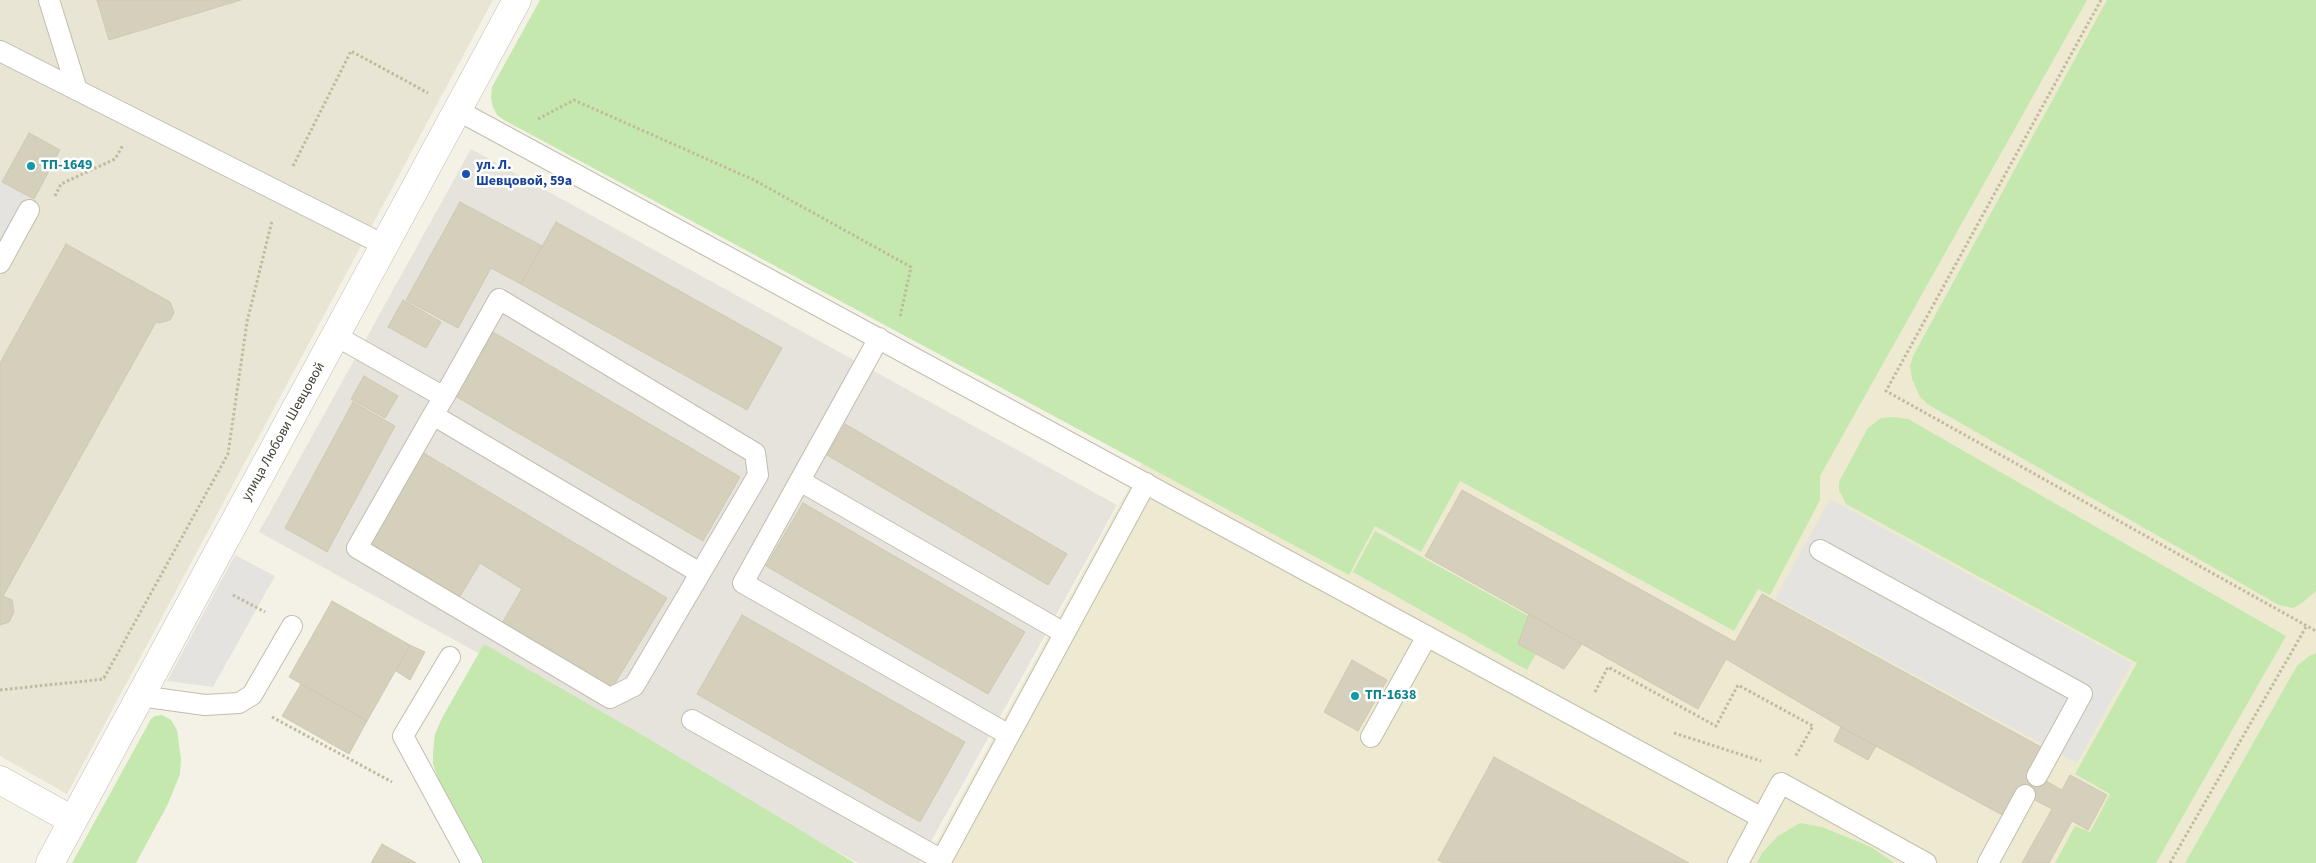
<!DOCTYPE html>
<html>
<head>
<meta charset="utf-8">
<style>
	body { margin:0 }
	canvas { display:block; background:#f4f2e7 }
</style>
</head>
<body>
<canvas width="2316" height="863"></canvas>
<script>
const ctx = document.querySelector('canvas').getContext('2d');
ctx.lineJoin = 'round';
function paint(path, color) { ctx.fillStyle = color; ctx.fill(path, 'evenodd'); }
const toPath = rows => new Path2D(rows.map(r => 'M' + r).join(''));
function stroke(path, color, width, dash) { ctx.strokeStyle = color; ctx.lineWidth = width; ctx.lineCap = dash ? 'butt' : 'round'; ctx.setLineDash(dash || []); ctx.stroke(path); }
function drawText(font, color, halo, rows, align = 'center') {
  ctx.font = font + ' "Source Sans 3",sans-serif'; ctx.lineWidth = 5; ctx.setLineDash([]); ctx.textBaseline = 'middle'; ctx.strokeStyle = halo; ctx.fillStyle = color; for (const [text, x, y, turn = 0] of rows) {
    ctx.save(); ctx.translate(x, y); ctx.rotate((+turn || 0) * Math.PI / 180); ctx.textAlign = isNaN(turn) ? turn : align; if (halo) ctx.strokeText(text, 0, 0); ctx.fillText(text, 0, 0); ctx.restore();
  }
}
paint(toPath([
	[0,0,493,0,67,794,0,756]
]), '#e8e5d5');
paint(toPath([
	[471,149,1117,505,919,863,858,863,259,532]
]), '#e6e3dc');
paint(toPath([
	[1374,0,2316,0,2316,863,925,863,1161,428]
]), '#edead1');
paint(toPath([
	[540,0,2087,0,1820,476,1820,500,1770,595,1758,589,1734,631,1460,481,1421,552,1375,526,1349,575,504,120,497,115,493,107,491,98,492,87],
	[2107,0,2316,0,2316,591,2302,603,2293,608,2279,605,1929,405,1920,397,1912,379,1910,366,1913,356],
	[1894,417,1908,419,2286,636,2156,863,2055,863,2075,826,2090,832,2110,794,2075,774,2137,663,1846,504,1839,490,1839,482,1868,428,1881,418],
	[1375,531,1550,628,1527,670,1353,572],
	[484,644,649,739,855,863,483,863,441,787,433,764,433,751,435,734,442,718],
	[2316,653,2316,863,2185,863,2297,666,2309,656],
	[162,715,171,720,177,730,181,759,180,774,168,804,136,863,72,863,151,719,155,716],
	[1800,823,1822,827,1871,847,1894,863,1757,863,1762,853,1778,836]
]), '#c5e8af');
paint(toPath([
	[0,181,28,196,0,249],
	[1830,499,2132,663,2077,763,1775,599],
	[235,555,275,576,213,687,167,681]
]), '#e5e3df');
const building = toPath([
	[97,0,241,0,109,40,97,0],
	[29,133,60,150,34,199,2,182,29,133],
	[460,202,542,246,521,284,491,268,458,328,406,300,460,202],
	[556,222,782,348,747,410,521,284,556,222],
	[66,244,170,302,174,313,170,320,159,323,156,322,3,596,12,600,14,612,9,622,0,625,0,363,66,244],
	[403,300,441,322,426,348,388,327,403,300],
	[493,332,740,477,703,541,455,396,493,332],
	[364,376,398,396,385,418,351,399,364,376],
	[353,402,395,426,327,552,285,528,353,402],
	[845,424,1067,554,1048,585,827,455,845,424],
	[422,452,667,598,612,688,502,623,522,589,480,563,459,598,368,543,422,452],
	[1462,490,1735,642,1762,594,2041,747,2028,771,2062,790,2070,775,2107,795,2088,830,2072,821,2049,863,2022,863,2052,809,2018,791,2004,816,1841,727,1726,659,1698,709,1425,556,1462,490],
	[803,503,1025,632,988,694,766,566,803,503],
	[332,601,410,645,367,721,289,677,332,601],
	[1529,614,1582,644,1564,669,1518,644,1529,614],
	[742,615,965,742,920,822,697,694,742,615],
	[410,645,425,652,410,680,396,671,410,645],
	[1352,660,1387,680,1358,731,1324,712,1352,660],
	[301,684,367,721,349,754,282,716,301,684],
	[1841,727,1876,746,1868,760,1834,741,1841,727],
	[1494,757,1689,863,1444,863,1438,860,1494,757],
	[382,844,416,863,371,863,382,844]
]);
paint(building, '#d5d0bc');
stroke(building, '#d0c9af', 1);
const service = toPath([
	[49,0,77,90,384,245],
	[0,51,77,90],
	[457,110,1762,818,1781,783,1926,863],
	[0,263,29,210],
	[336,336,444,397,433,415,700,573],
	[879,338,743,583,1009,735],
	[433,415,357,548,610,698,634,686,758,475,755,453,499,299,444,397],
	[800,481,1064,633],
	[1820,550,2082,694,2037,776],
	[450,657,403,736,472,863],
	[140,696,205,705,239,703,252,695,292,626],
	[692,720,942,860],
	[1371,737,1427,636],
	[940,863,1146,483],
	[1738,863,1762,818],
	[1988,863,2025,795]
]);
const minor = toPath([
	[0,780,72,820],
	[50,863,517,0]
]);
stroke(service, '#c2beac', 22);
stroke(minor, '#c2beac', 29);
stroke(toPath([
	[2101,0,1886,391,2316,631],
	[538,119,574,100,754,180,911,267,900,317],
	[293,166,351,51,428,93],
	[55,196,61,184,115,159,123,145],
	[233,595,265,612],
	[104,678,228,454,247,322,272,221],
	[0,690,105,679],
	[1595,692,1608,667,1716,726,1738,685,1813,726,1795,757],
	[272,717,392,782],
	[1674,733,1761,761],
	[2170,863,2306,627]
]), '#c1ba9b', 3, [2.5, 2.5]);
stroke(service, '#fff', 20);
stroke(minor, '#fff', 28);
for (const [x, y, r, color] of [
	[31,166,5,"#0f9aa8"],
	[466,174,5,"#1a4fb4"],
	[1355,696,5,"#0f9aa8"]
]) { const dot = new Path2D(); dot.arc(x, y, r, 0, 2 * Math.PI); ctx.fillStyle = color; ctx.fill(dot); stroke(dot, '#fff', 2); }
drawText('bold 14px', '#0d838f', '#fff', [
	["ТП-1649",41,166],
	["ТП-1638",1365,696]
], 'left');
drawText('bold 14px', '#164399', '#fff', [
	["ул. Л.",476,166],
	["Шевцовой, 59а",476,182]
], 'left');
drawText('14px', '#474336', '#fff', [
	["улица Любови Шевцовой",284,432,-61]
]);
</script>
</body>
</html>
